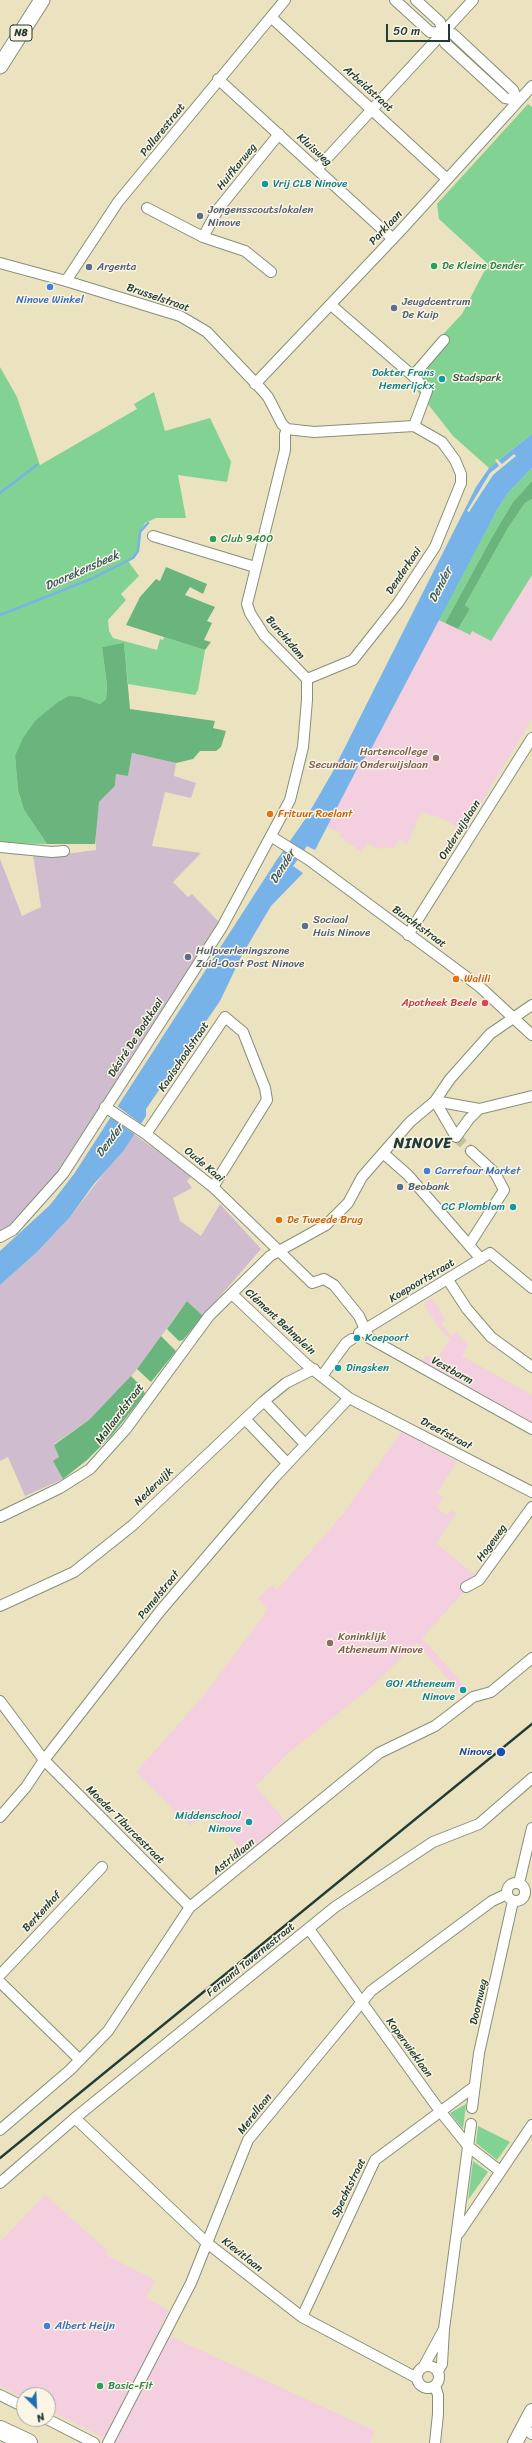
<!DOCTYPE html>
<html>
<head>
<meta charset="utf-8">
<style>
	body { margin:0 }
	#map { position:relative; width:532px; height:2443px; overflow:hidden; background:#ebe2c0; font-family:Sriracha,sans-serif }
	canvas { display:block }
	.north { position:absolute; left:16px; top:2387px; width:40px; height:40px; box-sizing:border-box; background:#fcf5e5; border:1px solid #a4ab9e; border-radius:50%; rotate:156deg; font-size:11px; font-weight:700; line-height:16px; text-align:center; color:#1f3d34 }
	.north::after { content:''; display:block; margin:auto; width:14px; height:18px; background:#1f6fb2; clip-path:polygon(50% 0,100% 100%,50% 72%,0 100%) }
	.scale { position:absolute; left:386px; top:24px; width:64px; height:18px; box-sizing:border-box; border:2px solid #1f3d34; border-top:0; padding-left:5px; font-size:12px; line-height:14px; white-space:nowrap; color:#1f3d34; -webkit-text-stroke:3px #fcf5e5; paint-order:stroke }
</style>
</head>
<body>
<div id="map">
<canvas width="532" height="2443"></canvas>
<div class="north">N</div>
<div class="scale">50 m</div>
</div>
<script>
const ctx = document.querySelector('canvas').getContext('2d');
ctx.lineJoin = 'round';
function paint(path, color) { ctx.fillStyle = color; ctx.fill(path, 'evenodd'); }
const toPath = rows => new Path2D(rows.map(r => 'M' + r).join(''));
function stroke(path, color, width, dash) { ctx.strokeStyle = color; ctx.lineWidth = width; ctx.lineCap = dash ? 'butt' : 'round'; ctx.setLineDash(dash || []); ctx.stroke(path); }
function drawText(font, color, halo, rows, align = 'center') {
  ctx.font = font + ' Sriracha,sans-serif'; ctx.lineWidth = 3; ctx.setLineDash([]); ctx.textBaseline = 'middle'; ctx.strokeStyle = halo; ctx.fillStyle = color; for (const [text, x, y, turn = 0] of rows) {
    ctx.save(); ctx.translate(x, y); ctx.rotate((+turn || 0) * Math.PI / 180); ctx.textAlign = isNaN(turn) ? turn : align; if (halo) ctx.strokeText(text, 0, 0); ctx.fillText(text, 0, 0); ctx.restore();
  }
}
paint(toPath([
	[532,575,532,719,464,831,442,818,421,812,407,845,400,839,393,849,388,847,377,849,368,843,361,852,339,836,341,833,326,827,360,763,369,753,438,620,470,635,472,631,491,641],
	[432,1298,445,1320,441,1323,451,1336,456,1332,468,1345,462,1356,532,1395,532,1425,421,1364,426,1355,433,1359,435,1356,438,1357,450,1340,440,1329,424,1304],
	[402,1431,457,1462,437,1493,443,1498,437,1507,442,1512,447,1515,451,1510,456,1513,436,1543,477,1577,422,1638,469,1690,462,1696,417,1643,370,1688,287,1754,256,1786,285,1821,245,1854,208,1810,190,1826,136,1772,206,1693,268,1610,258,1598,272,1585,277,1590,306,1557,343,1514],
	[45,2195,107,2250,106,2255,155,2280,146,2298,168,2310,159,2331,375,2431,370,2443,115,2443,48,2410,48,2395,24,2395,24,2398,0,2386,0,2242]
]), '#f3cfe0');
paint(toPath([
	[132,753,176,763,174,776,196,783,191,798,165,792,152,846,201,853,173,882,188,897,192,894,219,922,62,1170,0,1237,0,859,22,916,41,907,33,855,57,855,96,850,95,825,99,802,115,786,116,774,128,776],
	[134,1134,192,1176,187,1181,192,1188,173,1198,180,1221,201,1236,220,1204,261,1249,203,1316,187,1301,128,1381,89,1420,54,1444,59,1457,54,1462,63,1479,25,1496,8,1457,0,1461,0,1285,37,1252,70,1217]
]), '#cfbdcf');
paint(toPath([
	[528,104,532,107,532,434,489,468,453,436,405,375,462,314,488,264,439,219,437,204],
	[0,367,17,397,40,465,137,409,134,404,154,392,165,431,210,418,231,462,227,482,178,475,186,518,156,518,145,523,140,533,138,551,135,557,128,561,139,576,121,594,126,600,108,620,109,631,113,638,157,650,160,639,163,640,164,637,205,650,198,690,195,695,128,684,124,644,102,647,107,686,106,699,100,704,80,697,15,756,18,790,24,810,47,844,0,843],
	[532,468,532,481,513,502,492,537,445,623,438,620,497,510,508,493],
	[532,499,532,575,491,641,472,631,470,635,458,629,470,609,465,605,508,528,525,503],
	[466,2104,463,2129,450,2113],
	[478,2126,510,2142,497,2160,476,2143],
	[473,2161,488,2172,468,2200]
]), '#82d393');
paint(toPath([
	[532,481,532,499,525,503,508,528,465,605,470,609,458,629,445,623,492,537,513,502],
	[166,567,207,584,203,594,190,587,185,595,215,607,207,621,212,623,204,640,211,642,205,650,126,625,140,597,156,579,160,581],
	[124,643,130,709,215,721,213,728,226,731,221,747,216,751,200,751,193,759,176,763,132,753,128,776,116,774,115,786,99,802,95,844,47,844,24,810,18,790,15,756,23,738,36,720,58,702,69,696,80,697,100,704,106,699,107,686,102,647],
	[187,1301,203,1316,183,1340,179,1341,167,1329],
	[161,1336,176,1351,151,1382,137,1369],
	[131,1376,142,1387,145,1394,112,1435,87,1460,63,1479,53,1461,59,1457,54,1445,89,1420]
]), '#69b57d');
paint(toPath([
	[532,434,532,468,508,493,497,510,369,753,360,763,315,850,307,846,293,866,303,873,271,906,242,955,220,1001,146,1109,146,1116,124,1150,93,1185,70,1217,37,1252,0,1285,0,1251,50,1205,74,1174,276,861,306,818,332,773,476,487,489,468]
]), '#77b2e9');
paint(toPath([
	[514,454,516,456,493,475,469,512,467,511,490,473,499,466,495,460,497,459,502,464],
	[117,1106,143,1125,136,1135,110,1117]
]), '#ebe2c0');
stroke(toPath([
	[0,493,37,465],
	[0,615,91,579,133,558,138,551,140,532,148,523]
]), '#77b2e9', 2.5);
stroke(toPath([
	[456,1137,471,1151]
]), '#c2c1a4', 10, [10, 5]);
const street = toPath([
	[395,0,430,32,453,34,513,90,518,101],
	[416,0,440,22,445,43,505,98,518,101],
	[271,17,447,179],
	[218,79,393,239],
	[317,169,473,0],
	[147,208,203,237],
	[0,263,66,281,180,316,192,323,207,332,262,390,268,397,282,424,287,429],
	[271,272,245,251,203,237,219,208,279,134],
	[66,281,118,202,285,0],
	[331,305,413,376,427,391,414,426],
	[413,376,444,340],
	[255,384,402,229,532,86],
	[287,429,314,432,414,426,442,442,455,460,461,474,461,483,435,547,398,603,353,660,307,679],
	[153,536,255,567],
	[272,837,309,860,480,987,532,1035],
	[0,847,52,852,64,851],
	[408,935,532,738],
	[435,1101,456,1137,469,1119,479,1109,532,1096],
	[435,1101,479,1109],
	[105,1107,146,1134,213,1187,312,1283,324,1279,334,1285,359,1316,369,1338,532,1429],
	[146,1134,225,1017,243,1032,265,1088,267,1100,213,1187],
	[383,1153,408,1175,481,1259],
	[0,1237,13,1230,63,1174,222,927,290,800,303,747,307,700,307,679,264,635,250,613,247,604,285,450,285,434,287,429],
	[469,1245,504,1190,495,1173,471,1151],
	[448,1280,467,1309,491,1337,532,1367],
	[232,1294,306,1364,349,1398,532,1492],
	[359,1333,490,1253,532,1288],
	[322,1376,346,1343,352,1339],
	[264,1401,305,1444],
	[245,1419,287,1463],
	[0,1517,60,1488,90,1469,126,1429,209,1316,270,1256,326,1225,348,1203,362,1177,410,1122,435,1101,450,1079,490,1034,532,1005],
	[466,1587,479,1580,532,1507],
	[0,1606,74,1572,133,1525,264,1401,286,1383,314,1369],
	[0,1701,44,1760,190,1907],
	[0,1817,26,1787,44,1760,161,1610,274,1478,349,1398],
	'507 1892a9 9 0 1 1 18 0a9 9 0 1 1-18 0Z',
	[519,1883,532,1828],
	[309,1929,440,2111,469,2147,500,2171],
	[0,1975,102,1867],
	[0,1982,80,2060],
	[472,2108,479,2053,513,1901],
	[75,2118,207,2243,302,2317,417,2378],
	[0,2130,70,2070,108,2031,190,1907,379,1753,435,1726,473,1697,491,1692,532,1658],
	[0,2183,75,2118,335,1907,433,1842,479,1824,532,1778],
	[459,2233,532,2125],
	[302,2317,375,2160,475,2086],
	'417 2377a11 11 0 1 1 22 0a11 11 0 1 1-22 0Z',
	[424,2366,444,2329],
	[438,2371,442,2364,444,2329,471,2124],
	[0,2395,24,2407],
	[47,2419,94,2443],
	[523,2428,532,2434],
	[108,2443,191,2283,248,2140,371,1991,492,1901,507,1894],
	[435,2443,438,2414,438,2395,435,2386]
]);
const secondary = toPath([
	[515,2443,532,2411]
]);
const primary = toPath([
	[0,66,42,0]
]);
const highway = toPath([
	[0,2430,28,2443]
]);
stroke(street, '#85907a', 12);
stroke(secondary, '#85907a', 16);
stroke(primary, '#85907a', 17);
stroke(highway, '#85907a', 20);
stroke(street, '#fff', 10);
stroke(secondary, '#fff', 14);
stroke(primary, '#fff', 15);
stroke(highway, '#fff', 18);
stroke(toPath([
	[0,2158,532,1724]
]), '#1f3d34', 2.5);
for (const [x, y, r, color] of [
	[265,184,4,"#0f9aa8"],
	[200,216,4,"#5c6f8a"],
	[434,266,4,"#2e9e5b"],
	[89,267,4,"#5c6f8a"],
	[50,287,4,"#3f7fe0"],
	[394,308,4,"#5c6f8a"],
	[442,379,4,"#0f9aa8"],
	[213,539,4,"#2e9e5b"],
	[436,758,4,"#8d6e63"],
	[270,814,4,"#e8710a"],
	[305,926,4,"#5c6f8a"],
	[188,957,4,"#5c6f8a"],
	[456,979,4,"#e8710a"],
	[485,1003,4,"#e0444e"],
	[427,1171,4,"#3f7fe0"],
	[400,1187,4,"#5c6f8a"],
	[513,1207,4,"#0f9aa8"],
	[279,1220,4,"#e8710a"],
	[357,1338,4,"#0f9aa8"],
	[338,1368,4,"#0f9aa8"],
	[330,1643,4,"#8d6e63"],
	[463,1690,4,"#0f9aa8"],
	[501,1752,5,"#1a4fb4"],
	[249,1822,4,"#0f9aa8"],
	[47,2326,4,"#3f7fe0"],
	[100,2386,4,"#2e9e5b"]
]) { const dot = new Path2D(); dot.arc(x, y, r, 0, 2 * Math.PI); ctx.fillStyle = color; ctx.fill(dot); stroke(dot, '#fcf5e5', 1.5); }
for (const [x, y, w] of [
	[21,33,22]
]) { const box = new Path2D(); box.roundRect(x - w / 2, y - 8, w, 16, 3); ctx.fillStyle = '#fcf5e5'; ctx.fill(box); stroke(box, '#1f3d34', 1); }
drawText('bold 10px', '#1f3d34', null, [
	["N8",21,33]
]);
drawText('11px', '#1f3d34', '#fcf5e5', [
	["Arbeidstraat",368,89,42],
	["Pollarestraat",163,130,-51],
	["Kluisweg",314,150,42],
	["Huifkarweg",237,167,-51],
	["Parklaan",386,228,-47],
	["Brusselstraat",158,298,19],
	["Denderkaai",404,571,-56],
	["Burchtdam",285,638,49],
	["Onderwijslaan",460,830,-58],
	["Burchtstraat",419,927,36],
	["Désiré De Bodtkaai",136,1038,-57],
	["Kaaischoolstraat",184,1057,-56],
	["Oude Kaai",204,1165,40],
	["Koepoortstraat",422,1281,-31],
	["Clément Behnplein",280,1322,43],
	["Vestbarm",452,1371,29],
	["Mallaardstraat",120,1414,-53],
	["Dreefstraat",446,1434,28],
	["Nederwijk",154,1487,-44],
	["Hogeweg",492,1543,-54],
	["Pamelstraat",159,1595,-51],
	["Moeder Tiburcestraat",125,1825,45],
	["Astridlaan",234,1857,-39],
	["Berkenhof",42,1912,-47],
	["Fernand Tavernestraat",251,1960,-39],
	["Doornweg",479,2002,-77],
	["Koperwieklaan",409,2048,54],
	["Merellaan",255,2114,-52],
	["Spechtstraat",349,2188,-64],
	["Kievitlaan",242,2255,38]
]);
drawText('11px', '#0d838f', '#fcf5e5', [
	["Vrij CLB Ninove",273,184,"left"],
	["Dokter Frans",434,373],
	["Hemerijckx",434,386],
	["CC Plomblom",505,1207],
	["Koepoort",365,1338,"left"],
	["Dingsken",346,1368,"left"],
	["GO! Atheneum",455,1684],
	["Ninove",455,1697],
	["Middenschool",241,1816],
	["Ninove",241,1829]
], 'right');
drawText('11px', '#4e5e75', '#fcf5e5', [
	["Jongensscoutslokalen",208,210],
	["Ninove",208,223],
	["Argenta",97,267],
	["Jeugdcentrum",402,302],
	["De Kuip",402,315],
	["Sociaal",313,920],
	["Huis Ninove",313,933],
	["Hulpverleningszone",196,951],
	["Zuid-Oost Post Ninove",196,964],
	["Beobank",408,1187]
], 'left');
drawText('11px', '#27864d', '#fcf5e5', [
	["De Kleine Dender",442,266],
	["Club 9400",221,539],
	["Basic-Fit",108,2386]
], 'left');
drawText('11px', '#366cbe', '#fcf5e5', [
	["Ninove Winkel",50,300,"center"],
	["Carrefour Market",435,1171],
	["Albert Heijn",55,2326]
], 'left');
drawText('11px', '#335b47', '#fcf5e5', [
	["Stadspark",477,378]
]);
drawText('11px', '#785e54', '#fcf5e5', [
	["Hartencollege",428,752],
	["Secundair Onderwijslaan",428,765],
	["Koninklijk",338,1637,"left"],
	["Atheneum Ninove",338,1650,"left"]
], 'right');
drawText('11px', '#c56008', '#fcf5e5', [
	["Frituur Roelant",278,814],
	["Walili",464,979],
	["De Tweede Brug",287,1220]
], 'left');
drawText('11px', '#be3a42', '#fcf5e5', [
	["Apotheek Beele",477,1003]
], 'right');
drawText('11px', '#164399', '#fcf5e5', [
	["Ninove",492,1752]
], 'right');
drawText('italic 12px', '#355a61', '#fcf5e5', [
	["Doorekensbeek",82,571,-24],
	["Dender",441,585,-63],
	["Dender",283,867,-58],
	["Dender",110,1141,-53]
]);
ctx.letterSpacing = '1px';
drawText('bold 15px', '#1f3d34', '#fcf5e5', [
	["NINOVE",423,1144]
]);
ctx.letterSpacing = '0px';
</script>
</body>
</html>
